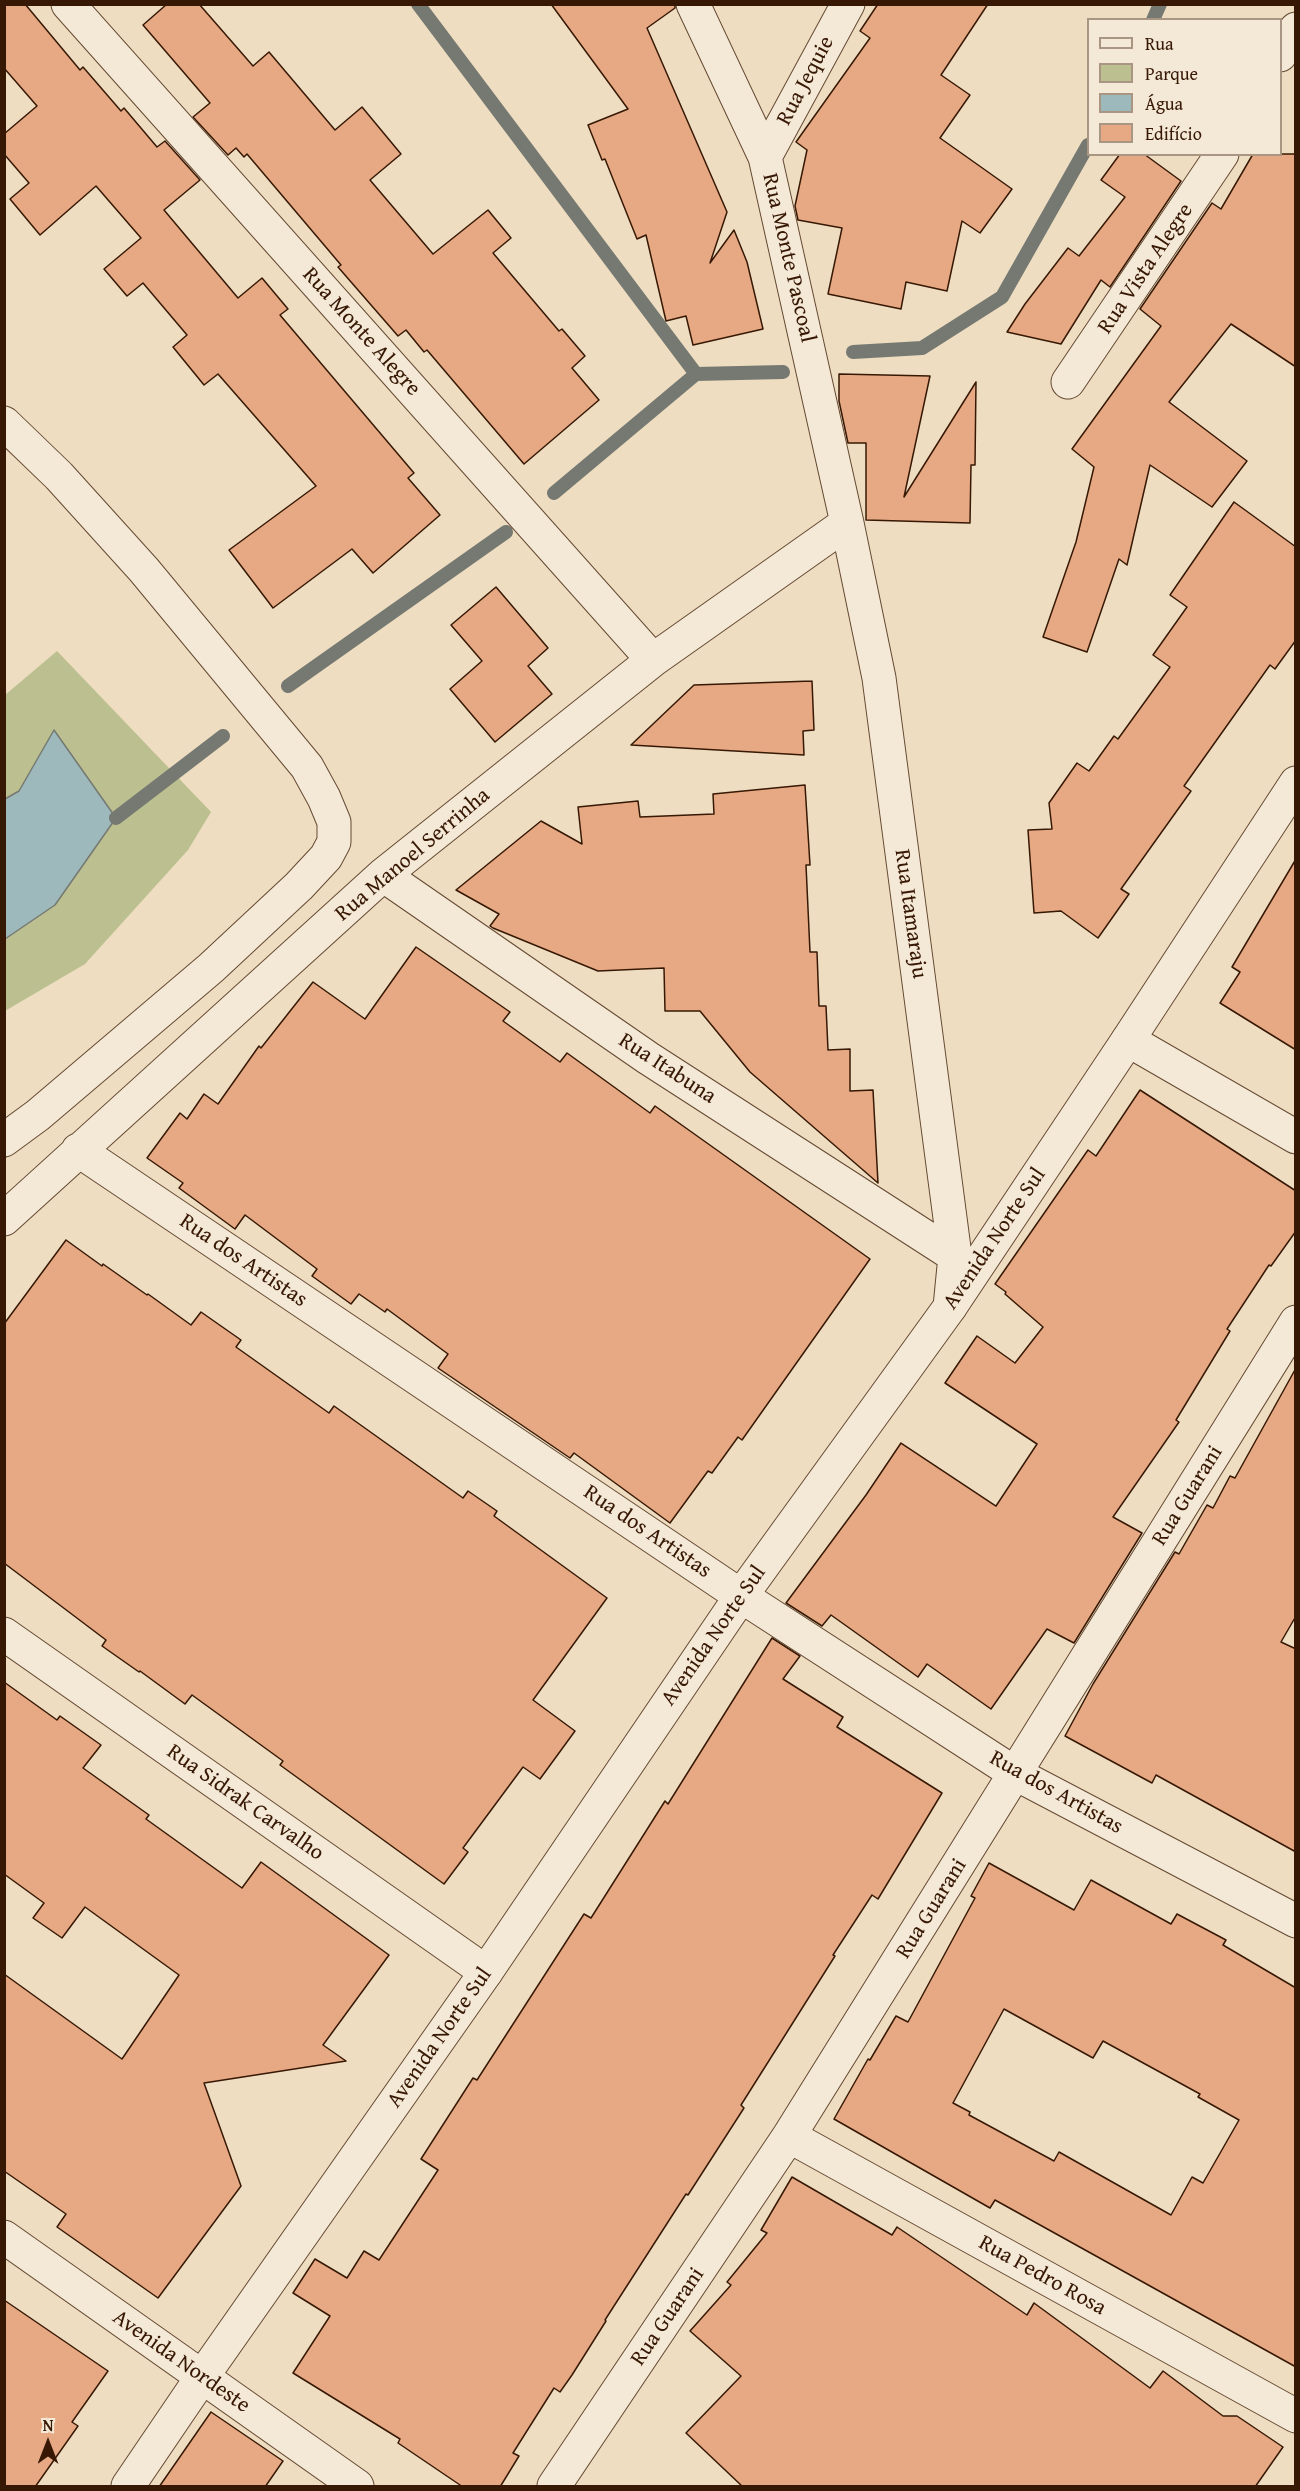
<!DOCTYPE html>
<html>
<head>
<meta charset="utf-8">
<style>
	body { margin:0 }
	#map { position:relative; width:1300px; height:2491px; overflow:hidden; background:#eeddc0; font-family:"Gentium Book Plus",serif }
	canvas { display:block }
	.frame { position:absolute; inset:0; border:6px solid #371804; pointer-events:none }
	.legend { position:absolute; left:1087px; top:18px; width:195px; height:138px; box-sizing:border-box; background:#f4e9d6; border:2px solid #a89582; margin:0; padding:8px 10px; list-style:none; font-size:18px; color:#371804 }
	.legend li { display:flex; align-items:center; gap:12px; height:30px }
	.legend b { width:30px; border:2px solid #a89582 }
	.north { position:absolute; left:18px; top:2413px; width:60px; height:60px; -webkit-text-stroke:4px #f4e9d6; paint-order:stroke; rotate:0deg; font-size:16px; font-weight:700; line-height:24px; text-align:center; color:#371804 }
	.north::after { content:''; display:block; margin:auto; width:21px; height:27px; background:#371804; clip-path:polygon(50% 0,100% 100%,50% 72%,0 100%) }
</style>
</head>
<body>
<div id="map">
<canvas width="1300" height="2491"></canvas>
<div class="frame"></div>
<ul class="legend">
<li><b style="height:8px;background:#f4e9d6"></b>Rua</li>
<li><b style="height:16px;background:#bcc090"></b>Parque</li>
<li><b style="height:16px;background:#9eb9bc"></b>Água</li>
<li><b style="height:16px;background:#e6a983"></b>Edifício</li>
</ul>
<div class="north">N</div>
</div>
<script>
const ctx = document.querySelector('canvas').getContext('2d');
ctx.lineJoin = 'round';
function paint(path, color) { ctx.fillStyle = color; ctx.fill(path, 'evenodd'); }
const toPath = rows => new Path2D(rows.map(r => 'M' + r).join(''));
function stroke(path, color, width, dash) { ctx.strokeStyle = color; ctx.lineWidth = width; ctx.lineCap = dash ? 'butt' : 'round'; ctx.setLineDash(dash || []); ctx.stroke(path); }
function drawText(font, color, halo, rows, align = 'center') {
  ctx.font = font + ' "Gentium Book Plus",serif'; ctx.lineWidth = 4.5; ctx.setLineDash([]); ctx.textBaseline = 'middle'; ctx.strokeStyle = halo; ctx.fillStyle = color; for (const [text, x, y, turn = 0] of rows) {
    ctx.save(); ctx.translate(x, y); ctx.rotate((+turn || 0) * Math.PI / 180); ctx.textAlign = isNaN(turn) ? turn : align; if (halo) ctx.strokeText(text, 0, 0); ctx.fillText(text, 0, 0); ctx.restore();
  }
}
paint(toPath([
	[57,651,211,812,188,850,85,964,5,1011,5,695]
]), '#bcc090');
const water = toPath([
	[54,730,116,818,55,905,5,939,5,799,19,791,54,730]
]);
paint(water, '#9eb9bc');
stroke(water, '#757972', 1.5);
stroke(toPath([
	[418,4,696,374],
	[1153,20,1160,4],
	[853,352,922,348,1002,297,1088,145],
	[554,493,696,374,783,372],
	[288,686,506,532],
	[116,818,223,736]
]), '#757972', 14);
const building = toPath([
	[4,4,25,4,80,70,83,67,121,111,124,108,157,147,165,141,200,180,164,210,238,298,262,278,288,309,280,315,414,473,408,478,440,515,373,573,352,549,273,608,229,550,316,486,218,374,204,385,173,347,187,335,143,283,127,296,104,269,141,238,96,186,40,235,10,199,29,183,4,154,4,134,37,106,4,68,4,4],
	[167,4,199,4,253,66,269,52,335,130,362,107,401,154,370,180,433,254,488,210,511,238,493,253,559,331,562,329,585,356,572,368,599,400,524,464,427,350,424,352,406,330,398,336,338,267,341,265,247,154,244,157,236,148,228,155,193,117,210,103,143,25,167,4],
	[551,4,675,4,675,8,647,28,727,212,710,263,734,230,747,262,763,329,693,345,686,316,666,321,646,235,637,239,605,159,602,160,588,125,628,109,551,4],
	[878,4,988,4,941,75,970,95,940,138,1012,189,980,233,962,221,947,291,906,282,901,309,828,294,842,228,798,220,795,206,807,150,796,142,870,38,860,31,878,4],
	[1120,154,1144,154,1181,181,1110,287,1101,280,1061,344,1007,332,1025,304,1068,248,1079,256,1125,197,1101,180,1120,154],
	[1253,154,1296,154,1296,367,1231,324,1169,402,1247,461,1212,507,1150,465,1127,565,1119,559,1087,652,1043,637,1076,542,1094,467,1072,449,1161,326,1140,309,1212,203,1221,209,1253,154],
	[839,374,930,376,904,497,976,382,975,465,971,465,970,523,866,520,866,443,848,443,839,401,839,374],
	[1234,502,1296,547,1296,640,1275,669,1270,665,1184,786,1191,791,1121,889,1129,894,1098,938,1061,911,1034,913,1028,830,1052,829,1049,803,1077,763,1089,771,1114,736,1118,739,1170,667,1153,655,1187,607,1170,595,1234,502],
	[496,587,548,648,528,666,552,694,495,742,450,689,482,661,451,625,496,587],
	[812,681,814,730,803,731,804,755,631,745,694,685,812,681],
	[805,785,810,865,806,865,810,952,817,952,819,1006,826,1006,828,1050,850,1049,850,1091,873,1090,878,1183,750,1072,700,1011,665,1011,664,968,598,971,493,928,490,926,499,914,456,890,541,821,582,844,578,807,638,801,640,817,714,814,713,794,805,785],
	[1296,859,1296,1050,1220,1003,1240,972,1232,967,1296,859],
	[416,947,510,1012,503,1021,560,1062,567,1053,650,1113,655,1106,870,1259,742,1440,738,1437,712,1473,708,1471,670,1523,574,1453,570,1458,438,1368,448,1354,387,1309,385,1312,359,1294,351,1304,312,1276,317,1269,245,1215,235,1229,179,1188,183,1183,147,1158,180,1113,187,1119,204,1094,218,1104,259,1046,261,1048,313,982,365,1019,416,947],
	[1140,1090,1296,1191,1296,1231,1271,1266,1269,1265,1227,1329,1230,1331,1176,1420,1179,1422,1113,1517,1142,1533,1074,1643,1047,1629,991,1709,927,1664,918,1677,831,1615,822,1626,786,1603,866,1495,901,1443,996,1506,1037,1444,945,1383,977,1336,1015,1363,1043,1327,1005,1294,1006,1292,995,1284,1088,1150,1096,1156,1140,1090],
	[66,1240,102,1266,103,1264,147,1295,148,1294,191,1325,201,1312,241,1340,236,1347,329,1413,334,1406,463,1498,468,1491,497,1511,494,1516,607,1598,533,1700,575,1731,540,1779,523,1767,463,1848,468,1852,444,1884,280,1765,283,1761,192,1695,185,1704,140,1671,139,1672,102,1646,106,1640,4,1563,4,1324,66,1240],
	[1296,1368,1296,1616,1281,1642,1296,1649,1296,1852,1156,1775,1152,1783,1065,1736,1093,1684,1175,1552,1179,1554,1207,1505,1213,1508,1230,1476,1235,1478,1296,1368],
	[772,1638,800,1656,783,1679,843,1717,837,1727,942,1793,878,1899,872,1895,833,1955,835,1956,741,2105,744,2108,688,2195,686,2194,605,2320,606,2321,572,2375,560,2392,554,2388,513,2453,519,2456,500,2487,463,2487,398,2443,400,2439,293,2373,330,2316,293,2293,315,2259,347,2278,364,2251,379,2260,438,2170,421,2159,473,2078,477,2080,584,1914,591,1918,665,1801,668,1804,772,1638],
	[4,1682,57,1720,60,1716,101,1745,83,1768,149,1815,146,1819,242,1888,261,1862,389,1955,323,2045,346,2061,204,2083,241,2186,158,2298,57,2227,66,2214,4,2171,4,1974,122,2059,179,1975,85,1907,62,1938,33,1918,44,1903,4,1874,4,1682],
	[989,1863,1074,1910,1091,1880,1171,1924,1177,1914,1226,1940,1223,1945,1296,1988,1296,2367,995,2200,990,2208,834,2119,868,2059,870,2060,896,2016,908,2022,975,1898,971,1896,989,1863],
	[1004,2009,1093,2058,1103,2041,1200,2094,1198,2097,1239,2120,1203,2183,1192,2177,1171,2215,1059,2152,1054,2161,969,2115,970,2112,953,2103,1004,2009],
	[792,2177,892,2235,897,2227,1027,2315,1034,2303,1150,2388,1163,2371,1223,2416,1237,2416,1283,2447,1255,2487,743,2487,686,2433,741,2376,690,2331,731,2285,727,2282,767,2233,761,2230,792,2177],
	[4,2300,108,2371,72,2422,78,2426,35,2487,4,2487,4,2300],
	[211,2412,283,2461,265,2487,159,2487,211,2412]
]);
paint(building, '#e6a983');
stroke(building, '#371804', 1.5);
const minor = toPath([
	[68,4,653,660],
	[693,4,765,157,847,523,879,678,955,1256,950,1307],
	[1280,55,1296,29],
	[765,157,848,4],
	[1068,382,1222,154],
	[4,423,59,476,144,570,307,767,324,798,334,822,334,842,326,857,299,886,211,968,38,1115,4,1140],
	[383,875,648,1058,955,1256],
	[1128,1040,1296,1137],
	[78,1150,741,1596,1016,1774,1296,1921],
	[4,1219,383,875,653,660,847,523],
	[4,1634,486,1972],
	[789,2136,1296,2416],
	[4,2237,357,2486],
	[554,2486,789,2136,1296,1322]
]);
const tertiary = toPath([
	[128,2486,202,2377,486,1972,741,1596,950,1307,1128,1040,1296,783]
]);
stroke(minor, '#654933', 35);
stroke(tertiary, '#654933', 35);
stroke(minor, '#f4e9d6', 33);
stroke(tertiary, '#f4e9d6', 33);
drawText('22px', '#371804', '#f4e9d6', [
	["Rua Jequie",806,81,-62],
	["Rua Monte Pascoal",788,258,77],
	["Rua Vista Alegre",1146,269,-56],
	["Rua Monte Alegre",361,332,48],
	["Rua Manoel Serrinha",413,855,-40],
	["Rua Itamaraju",910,914,82],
	["Rua Itabuna",667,1069,33],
	["Avenida Norte Sul",995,1239,-56],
	["Rua dos Artistas",243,1261,34],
	["Rua Guarani",1188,1496,-58],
	["Rua dos Artistas",647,1532,34],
	["Avenida Norte Sul",714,1636,-55],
	["Rua dos Artistas",1056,1793,29],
	["Rua Sidrak Carvalho",245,1803,35],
	["Rua Guarani",932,1909,-58],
	["Avenida Norte Sul",440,2038,-55],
	["Rua Pedro Rosa",1042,2276,29],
	["Rua Guarani",668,2317,-56],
	["Avenida Nordeste",181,2362,35]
]);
</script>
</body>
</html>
